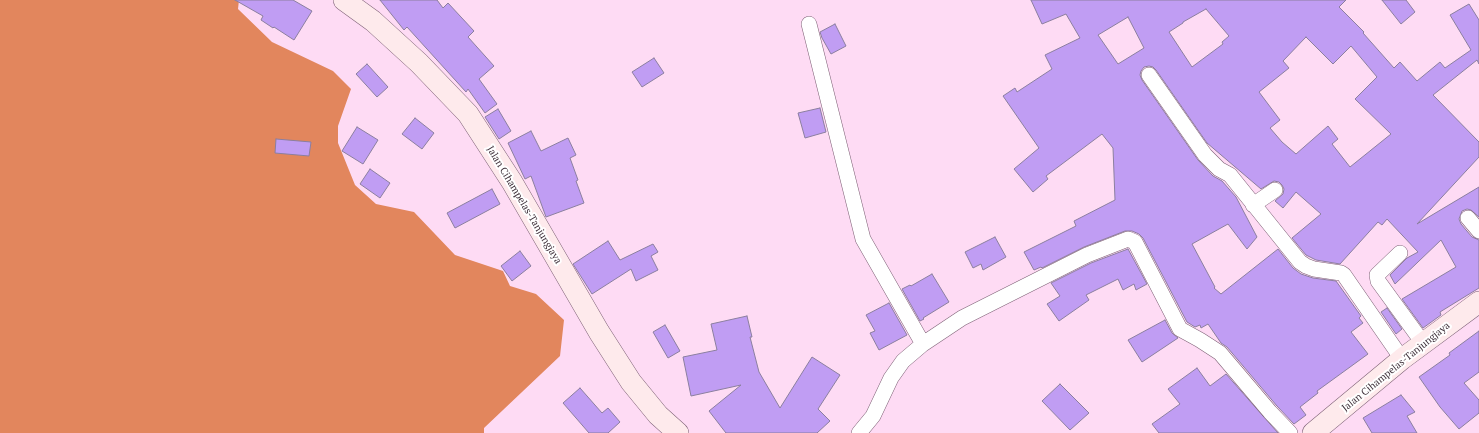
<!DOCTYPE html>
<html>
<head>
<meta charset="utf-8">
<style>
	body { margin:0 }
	canvas { display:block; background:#fedbf4 }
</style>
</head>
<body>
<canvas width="1479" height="433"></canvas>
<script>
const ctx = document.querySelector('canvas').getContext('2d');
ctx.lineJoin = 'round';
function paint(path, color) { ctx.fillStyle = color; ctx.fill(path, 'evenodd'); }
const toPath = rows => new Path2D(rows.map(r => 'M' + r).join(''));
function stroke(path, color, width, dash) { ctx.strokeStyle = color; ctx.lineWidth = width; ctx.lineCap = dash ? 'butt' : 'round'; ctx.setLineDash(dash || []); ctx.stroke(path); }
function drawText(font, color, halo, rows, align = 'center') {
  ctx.font = font + ' "PT Serif",serif'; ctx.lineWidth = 4; ctx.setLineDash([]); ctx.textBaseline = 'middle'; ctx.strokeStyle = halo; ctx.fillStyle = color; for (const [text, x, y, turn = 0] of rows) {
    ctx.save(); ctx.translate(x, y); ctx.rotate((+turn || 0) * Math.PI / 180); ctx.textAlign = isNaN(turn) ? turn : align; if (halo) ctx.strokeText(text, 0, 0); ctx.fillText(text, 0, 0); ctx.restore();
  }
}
paint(toPath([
	[0,0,239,0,238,9,272,42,333,71,351,89,338,126,338,143,355,185,376,204,414,212,455,255,503,271,510,286,536,294,564,320,560,356,484,428,484,433,0,433]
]), '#e2865d');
const building = toPath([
	[235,0,293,0,312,11,294,40,274,27,273,28,261,20,263,16,235,0],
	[380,0,437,0,443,8,448,3,474,31,468,37,494,66,479,79,497,104,485,113,468,89,466,92,407,27,404,30,380,0],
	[1031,0,1346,0,1339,7,1364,32,1363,33,1394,68,1400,62,1417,81,1440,62,1445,68,1471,50,1450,15,1469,4,1479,20,1479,64,1477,60,1433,95,1479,142,1479,157,1417,224,1479,187,1479,217,1471,210,1467,209,1462,211,1459,219,1461,224,1472,237,1479,240,1479,288,1440,312,1441,315,1423,328,1402,299,1456,267,1441,240,1395,284,1390,275,1407,258,1418,252,1387,219,1382,225,1378,222,1340,264,1316,260,1306,255,1292,238,1321,214,1296,192,1283,208,1275,201,1283,194,1284,189,1282,185,1279,182,1274,181,1261,189,1207,143,1156,70,1153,67,1149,66,1144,67,1141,71,1140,75,1142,80,1198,160,1213,176,1222,181,1236,197,1257,237,1247,249,1228,224,1192,244,1215,287,1214,288,1221,294,1278,249,1293,268,1301,274,1313,278,1336,281,1361,316,1359,318,1363,323,1351,332,1368,354,1317,391,1318,393,1300,407,1306,415,1294,424,1277,406,1227,347,1221,343,1208,324,1201,328,1200,325,1195,327,1187,322,1143,238,1139,234,1132,231,1125,231,1084,247,1042,268,1041,267,1034,270,1024,252,1076,226,1074,221,1115,200,1113,148,1102,134,1046,176,1048,179,1033,192,1014,169,1039,148,1003,96,1015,88,1017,92,1052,69,1045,55,1080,38,1066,14,1042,24,1031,0],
	[1206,9,1229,36,1222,42,1223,44,1192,67,1169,32,1183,23,1183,22,1206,9],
	[1128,17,1144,48,1118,64,1098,35,1128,17],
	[1306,37,1333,64,1351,46,1377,77,1355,99,1391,134,1350,167,1332,144,1338,139,1328,126,1296,154,1282,142,1270,128,1280,120,1259,92,1289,68,1283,61,1306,37],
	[1382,0,1406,0,1415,12,1401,24,1382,0],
	[835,24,846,46,831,54,822,38,820,32,835,24],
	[654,58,664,73,642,87,632,72,654,58],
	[367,64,388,87,377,97,356,74,367,64],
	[820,108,826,132,805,138,798,113,820,108],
	[498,109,511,131,499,139,485,117,498,109],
	[415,118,434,133,422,149,402,134,415,118],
	[357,127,378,140,363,164,342,151,357,127],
	[531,131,541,151,568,138,576,155,570,158,578,180,576,181,584,203,546,217,531,176,525,179,508,143,531,131],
	[276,139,311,142,309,156,275,153,276,139],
	[370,169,390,183,380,198,360,184,370,169],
	[492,189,500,204,455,228,447,213,492,189],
	[995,237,1006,257,983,270,981,264,973,268,965,252,995,237],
	[608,241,620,260,653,244,658,252,651,256,658,270,636,281,631,269,592,294,573,264,608,241],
	[1128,249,1147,284,1136,290,1134,284,1123,290,1118,279,1086,295,1089,300,1059,321,1047,304,1060,296,1051,283,1091,263,1128,249],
	[520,251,531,266,512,281,501,266,520,251],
	[932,274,949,302,923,318,924,319,920,321,902,289,910,285,911,286,932,274],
	[889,303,907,335,879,350,870,333,875,331,866,315,889,303],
	[1387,308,1402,329,1396,334,1381,312,1387,308],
	[747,316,752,337,750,337,759,372,780,408,812,357,840,375,818,409,830,421,817,433,726,433,709,411,741,385,691,396,683,357,717,350,711,324,747,316],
	[1165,320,1172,333,1178,338,1142,362,1128,340,1165,320],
	[665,325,680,351,668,358,653,332,665,325],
	[1479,331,1479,372,1464,383,1479,400,1479,413,1459,429,1440,407,1419,377,1450,355,1449,353,1479,331],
	[1197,368,1210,386,1226,374,1278,433,1159,433,1152,424,1180,404,1168,389,1197,368],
	[1060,384,1089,413,1070,430,1042,401,1060,384],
	[580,388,602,413,608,408,620,422,608,433,589,433,563,403,580,388],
	[1401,395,1415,412,1407,416,1417,433,1372,433,1363,418,1401,395]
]);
paint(building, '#c09df3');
stroke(building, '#8b7f9f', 1);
const street = toPath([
	[809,24,863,239,923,344],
	[1149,75,1205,155,1219,169,1230,175,1300,262,1306,266,1314,269,1341,273,1344,275,1402,359],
	[1253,205,1275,190],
	[1468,218,1479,231],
	[1400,253,1377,275,1378,281,1423,343],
	[859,433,873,416,891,378,903,361,923,344,962,318,1087,255,1128,239,1135,242,1180,329,1200,340,1220,353,1270,412,1290,433]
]);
const secondary = toPath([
	[344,0,373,21,419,63,468,114,512,182,599,332,631,382,658,415,678,433],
	[1313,433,1402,359,1479,302]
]);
stroke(street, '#7e6176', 16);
stroke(secondary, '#7e6176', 22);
stroke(street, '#fff', 15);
stroke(secondary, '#feeaec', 21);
drawText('10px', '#3e303a', '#fff', [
	["Jalan Cihampelas-Tanjungjaya",524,205,59],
	["Jalan Cihampelas-Tanjungjaya",1396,367,-39]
]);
</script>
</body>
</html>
